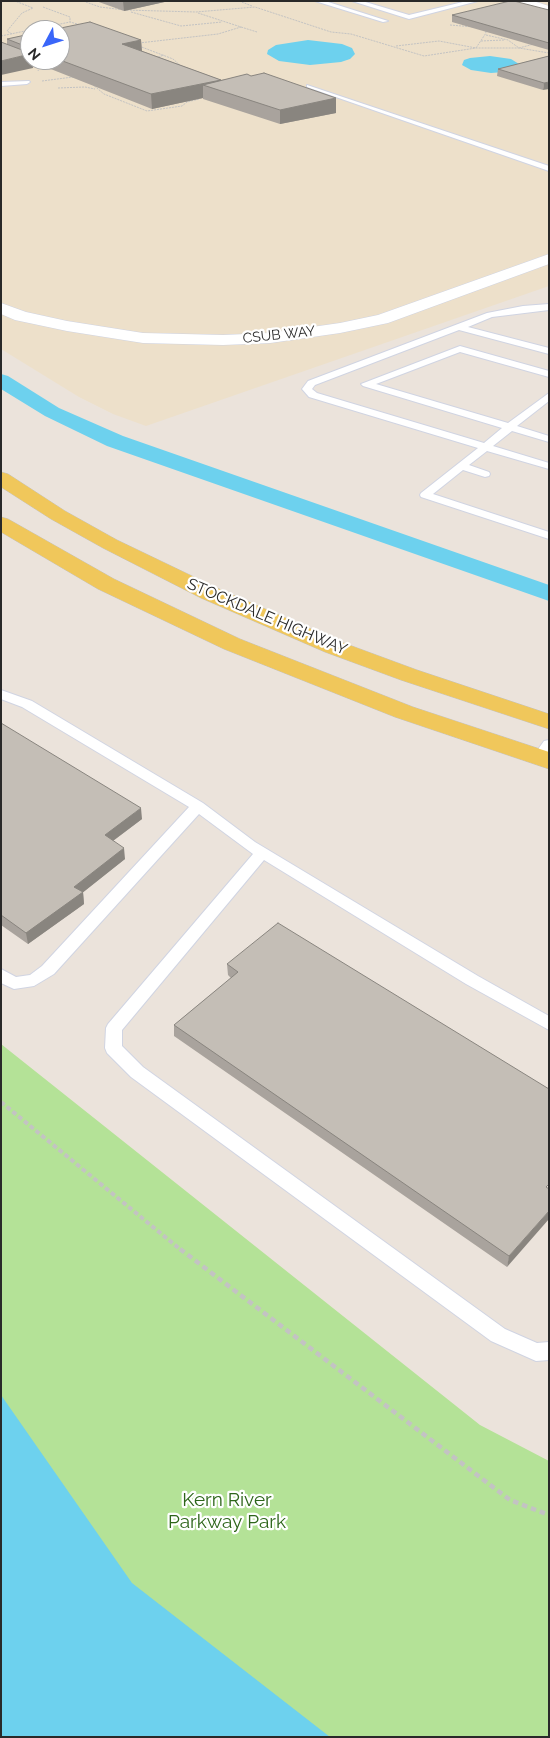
<!DOCTYPE html>
<html>
<head>
<meta charset="utf-8">
<style>
	body { margin:0 }
	#map { position:relative; width:550px; height:1738px; overflow:hidden; background:#ebe3db; font-family:Raleway,sans-serif }
	canvas { display:block }
	.frame { position:absolute; inset:0; border:2px solid #292929; pointer-events:none }
	.north { position:absolute; left:20px; top:20px; width:50px; height:50px; box-sizing:border-box; background:#fff; border:1px solid #a9a9a9; border-radius:50%; rotate:230deg; font-size:14px; font-weight:700; line-height:20px; text-align:center; color:#292929 }
	.north::after { content:''; display:block; margin:auto; width:18px; height:22px; background:#3a66f9; clip-path:polygon(50% 0,100% 100%,50% 72%,0 100%) }
</style>
</head>
<body>
<div id="map">
<canvas width="550" height="1738"></canvas>
<div class="frame"></div>
<div class="north">N</div>
</div>
<script>
const ctx = document.querySelector('canvas').getContext('2d');
ctx.lineJoin = 'round';
function paint(path, color) { ctx.fillStyle = color; ctx.fill(path, 'evenodd'); }
const toPath = rows => new Path2D(rows.map(r => 'M' + r).join(''));
function stroke(path, color, width, dash) { ctx.strokeStyle = color; ctx.lineWidth = width; ctx.lineCap = dash ? 'butt' : 'round'; ctx.setLineDash(dash || []); ctx.stroke(path); }
function drawText(font, color, halo, rows, align = 'center') {
  ctx.font = font + ' Raleway,sans-serif'; ctx.lineWidth = 4.5; ctx.setLineDash([]); ctx.textBaseline = 'middle'; ctx.strokeStyle = halo; ctx.fillStyle = color; for (const [text, x, y, turn = 0] of rows) {
    ctx.save(); ctx.translate(x, y); ctx.rotate((+turn || 0) * Math.PI / 180); ctx.textAlign = isNaN(turn) ? turn : align; if (halo) ctx.strokeText(text, 0, 0); ctx.fillText(text, 0, 0); ctx.restore();
  }
}
paint(toPath([
	[1,1,549,1,549,286,146,426,113,414,79,397,1,349],
	[30,30,60,30,60,60,30,60]
]), '#ede0ca');
paint(toPath([
	[1,1044,480,1425,549,1461,549,1737,1,1737]
]), '#b4e297');
paint(toPath([
	[308,40,342,44,352,48,355,54,350,59,341,62,310,65,279,61,267,54,268,50,276,45],
	[490,56,511,59,519,64,504,72,491,73,471,70,462,65,464,60,470,58],
	[1,1395,132,1583,330,1737,1,1737]
]), '#6dd1ee');
paint(toPath([
	[1,374,8,376,59,408,123,436,549,585,549,601,107,446,45,416,1,389,1,374]
]), '#6dd1ee');
const lane = toPath([
	[315,1,325,1,388,21,383,22,315,1],
	[352,1,362,1,409,15,467,1,478,1,409,19,352,1],
	[29,81,30,82,27,84,1,86,1,82,29,81],
	[307,85,549,166,549,171,307,87,307,85],
	[549,304,549,310,492,317,468,327,549,348,549,354,459,330,315,385,312,389,317,393,484,443,502,428,363,386,361,384,460,346,549,371,549,377,460,352,376,384,508,423,549,393,549,401,517,426,549,436,549,442,512,431,493,446,549,463,549,469,487,451,469,465,489,472,490,474,489,476,485,477,463,470,433,494,549,532,549,539,421,497,420,495,421,493,478,448,309,397,302,389,308,381,487,313,523,306,549,304],
	[1,690,32,701,203,803,255,842,478,976,549,1016,549,1030,466,984,264,860,122,1030,122,1046,143,1067,505,1329,537,1343,549,1342,549,1360,536,1361,491,1341,131,1077,107,1053,105,1048,106,1028,108,1024,253,854,199,814,54,974,34,986,14,989,1,983,1,969,16,977,30,975,42,966,189,807,22,707,1,699,1,690],
	[549,740,549,754,544,761,534,761,532,758,534,755,544,741,549,740]
]);
const street = toPath([
	[515,1,533,1,549,6,549,12,515,1],
	[549,254,549,264,388,323,340,333,270,343,223,345,143,343,67,331,15,320,1,314,1,303,26,312,67,321,143,333,223,335,270,333,340,323,378,315,549,254]
]);
const primary = toPath([
	[1,472,8,474,65,511,117,540,217,588,341,642,417,670,549,714,549,729,401,680,325,652,201,598,103,548,51,519,1,487,1,472],
	[1,517,8,519,114,579,240,639,413,707,549,752,549,769,395,717,224,649,98,589,1,532,1,517]
]);
stroke(lane, '#d0d4e2', 2);
stroke(street, '#d0d4e2', 1);
stroke(primary, '#c3c3c3', 1);
stroke(toPath([
	[83,1,100,7,125,10,196,12,255,7,331,32,351,34,424,56,476,48,519,48,549,53],
	[239,1,252,6],
	[43,7,70,17,70,22],
	[131,12,181,26,222,22],
	[450,25,474,27],
	[241,27,257,32],
	[31,30,70,22,81,25],
	[12,34,7,31,22,13,33,8,15,1],
	[486,35,508,40,519,48,534,44],
	[1,36,30,30],
	[24,38,26,33,30,34],
	[481,41,504,40],
	[139,43,218,34,241,27,198,13],
	[139,46,173,59,182,67],
	[396,46,439,41,476,48,486,33,485,28],
	[155,58,164,55],
	[30,62,40,66,38,71],
	[42,81,73,77],
	[92,84,104,94,147,111,182,106,187,102,199,99,196,98],
	[58,88,85,87,95,89]
]), '#c3c3c3', 1, [2, 1]);
stroke(toPath([
	[1,1102,181,1250]
]), '#c3c3c3', 4, [4.5, 3]);
stroke(toPath([
	[180,1249,510,1500,549,1515]
]), '#c3c3c3', 4.5, [5.5, 4]);
paint(lane, '#fff');
paint(street, '#fff');
paint(primary, '#f0c75b');
paint(toPath([
	[96,1,169,1,124,11],
	[549,10,549,50,452,22,452,15],
	[60,30,141,40,142,51,221,80,251,76,336,98,336,113,280,124,203,99,203,98,152,109,33,62,33,68,7,44,7,39,30,34,30,60,60,60],
	[549,56,543,90,497,76,498,69],
	[1,723,142,819,113,841,125,859,83,892,84,904,28,944,1,925],
	[227,964,549,1089,507,1267,174,1036,174,1025,231,978,228,975]
]), '#a9a39d');
paint(toPath([
	[123,1,169,1,124,11],
	[141,40,142,53,122,44],
	[30,54,30,60,33,60,33,68,1,75,1,61],
	[221,80,222,91,203,85,203,98,152,109,151,94],
	[549,82,549,89,543,90,544,83],
	[336,98,336,113,280,124,280,110],
	[141,808,142,819,106,846,105,835],
	[124,848,125,859,81,894,83,892,84,904,28,944,26,933,74,887],
	[549,1211,549,1219,507,1267,509,1256]
]), '#89857f');
const building = toPath([
	[510,1,514,1,549,10,549,43,452,15,510,1],
	[90,22,141,40,122,44,221,80,151,94,60,60,60,30,51,30,90,22],
	[30,34,30,48,7,39,30,34],
	[1,42,30,53,30,54,1,61,1,42],
	[549,56,549,82,544,83,498,69,549,56],
	[264,73,336,98,280,110,203,85,247,74,251,76,264,73],
	[1,723,141,808,105,835,124,848,74,887,83,892,26,933,1,915,1,723],
	[278,923,549,1089,549,1184,546,1187,549,1189,549,1211,509,1256,174,1025,238,972,227,964,278,923]
]);
paint(building, '#c4beb6');
stroke(building, '#89857f', 1);
drawText('14px', '#292929', '#fff', [
	["CSUB WAY",279,335,-6]
]);
drawText('16px', '#292929', '#fff', [
	["STOCKDALE HIGHWAY",267,617,23]
]);
drawText('19px', '#2d651a', '#fff', [
	["Kern River",227,1500],
	["Parkway Park",227,1522]
]);
</script>
</body>
</html>
